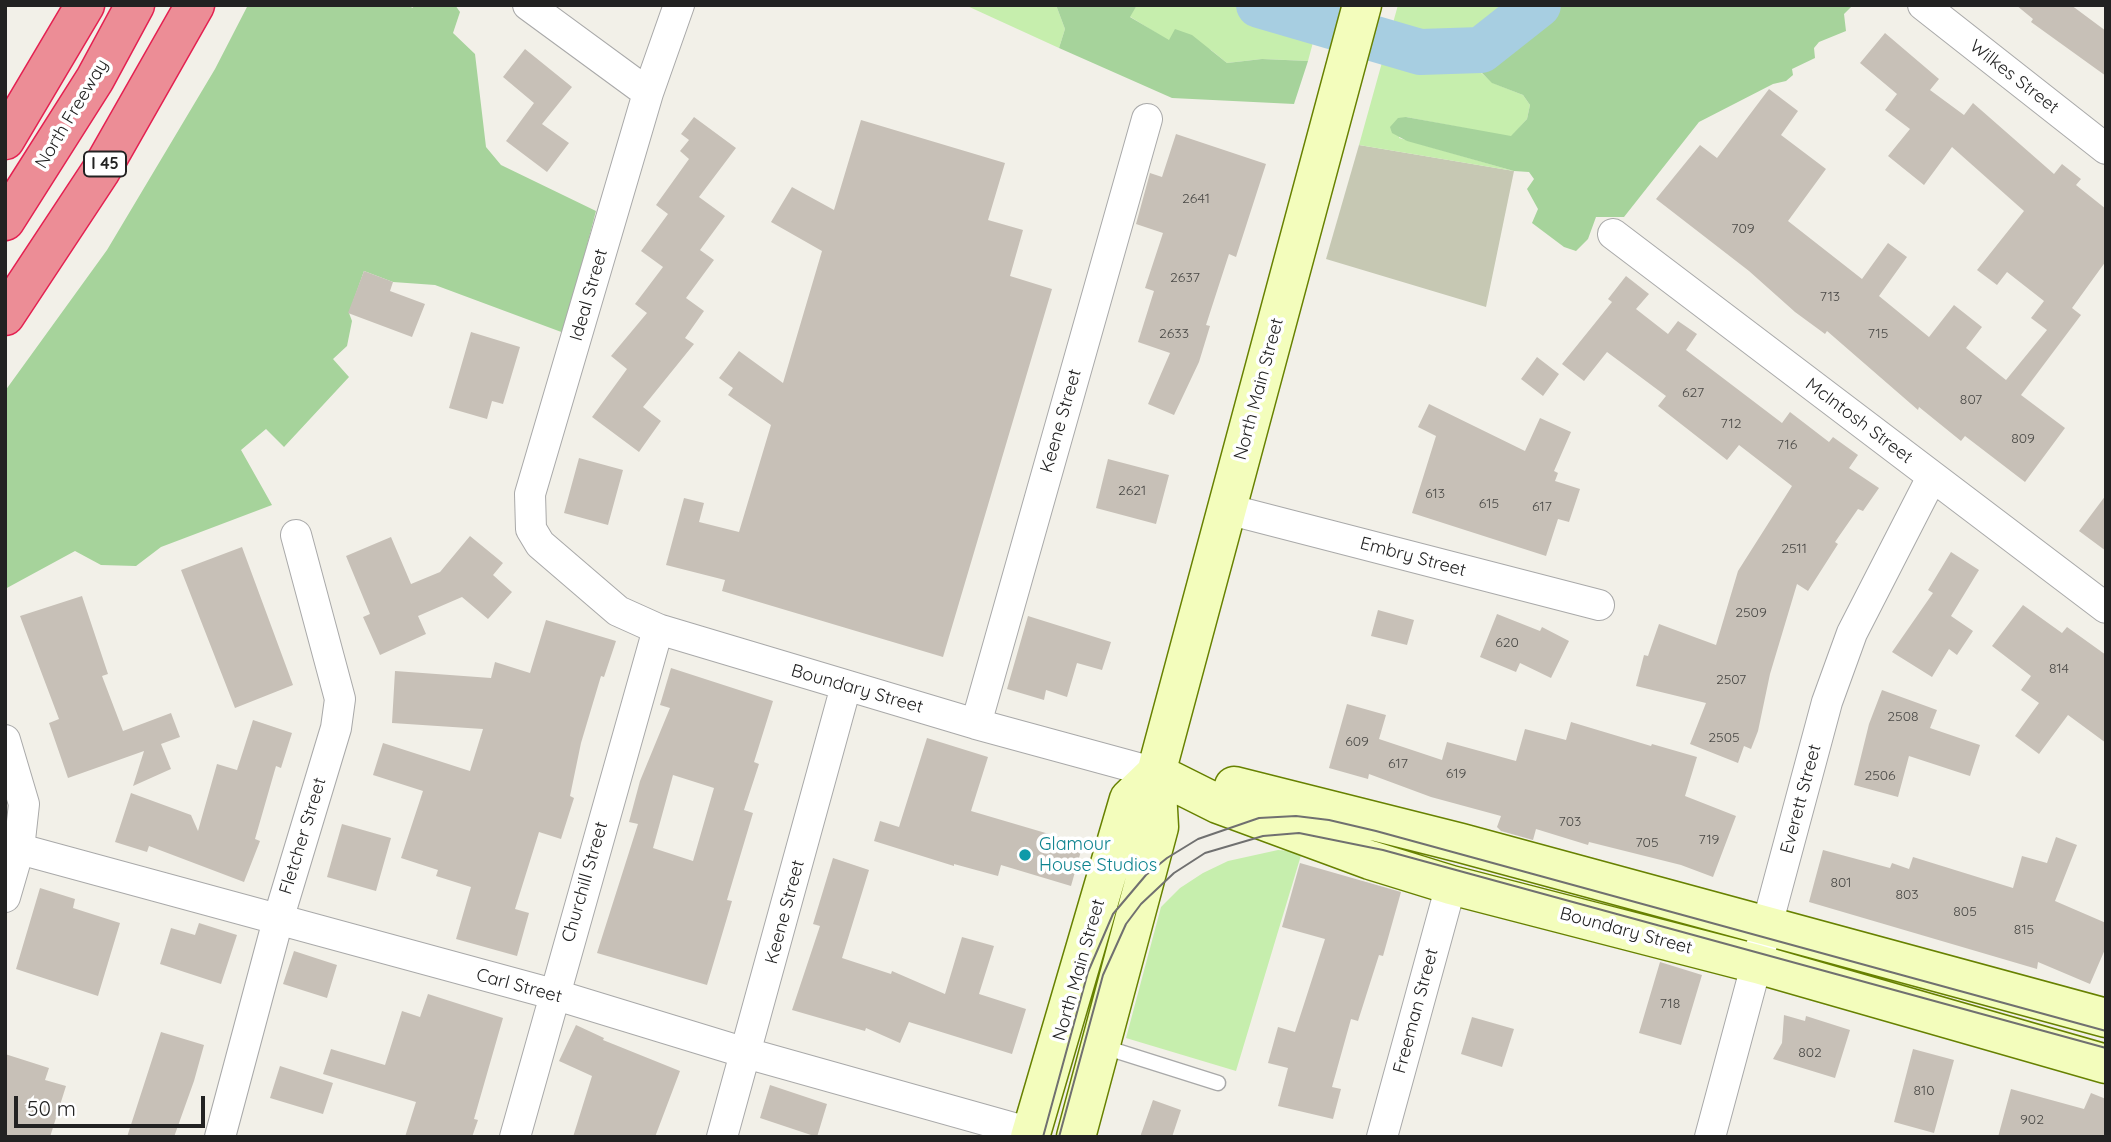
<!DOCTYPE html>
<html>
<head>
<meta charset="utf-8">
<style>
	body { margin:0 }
	#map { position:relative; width:2111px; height:1142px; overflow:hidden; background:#f2f0e8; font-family:Quicksand,sans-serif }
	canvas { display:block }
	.frame { position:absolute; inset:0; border:7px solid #222; pointer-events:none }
	.scale { position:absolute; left:14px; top:1096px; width:191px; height:32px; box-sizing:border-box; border:4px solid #222; border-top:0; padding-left:9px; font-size:21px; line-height:24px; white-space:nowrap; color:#222; -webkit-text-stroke:5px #fff; paint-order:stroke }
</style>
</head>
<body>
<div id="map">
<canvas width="2111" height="1142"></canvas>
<div class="frame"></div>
<div class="scale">50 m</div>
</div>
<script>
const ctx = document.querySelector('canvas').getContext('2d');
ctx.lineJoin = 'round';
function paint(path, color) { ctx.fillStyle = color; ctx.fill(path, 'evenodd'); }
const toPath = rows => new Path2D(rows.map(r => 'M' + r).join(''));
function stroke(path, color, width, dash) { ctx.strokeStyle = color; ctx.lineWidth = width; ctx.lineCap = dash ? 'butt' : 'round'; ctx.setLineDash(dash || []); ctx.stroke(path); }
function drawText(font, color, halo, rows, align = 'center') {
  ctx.font = font + ' Quicksand,sans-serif'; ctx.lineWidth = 7; ctx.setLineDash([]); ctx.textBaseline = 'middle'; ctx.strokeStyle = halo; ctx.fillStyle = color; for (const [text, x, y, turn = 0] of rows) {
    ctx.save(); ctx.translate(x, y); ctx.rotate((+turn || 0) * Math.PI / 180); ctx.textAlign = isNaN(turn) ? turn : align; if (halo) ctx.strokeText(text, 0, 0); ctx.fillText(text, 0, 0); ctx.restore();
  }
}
paint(toPath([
	[1359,145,1514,171,1486,307,1326,259]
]), '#c6c8b3');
paint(toPath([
	[965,5,1056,5,1065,29,1059,48],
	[1137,5,1323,5,1308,61,1262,59,1227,63,1211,50,1169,41,1129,16],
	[1398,5,1545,5,1532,22,1495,49,1480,72,1493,83,1523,95,1530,105,1527,119,1511,137,1406,117,1399,138,1514,171,1359,145],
	[1278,850,1302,852,1236,1071,1126,1038,1161,907,1180,888,1203,873,1228,861]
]), '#c6eead');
paint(toPath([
	[248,5,410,5,412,8,416,5,455,5,460,12,453,33,475,54,486,147,501,165,596,211,564,333,435,285,393,282,364,271,349,313,352,321,347,346,333,359,349,377,284,447,266,429,241,450,272,505,161,547,136,566,101,565,75,551,5,589,5,391,107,250,215,69],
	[1056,5,1137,5,1130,17,1169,40,1175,29,1192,35,1227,63,1262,59,1308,61,1294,104,1172,98,1059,48,1065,29],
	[1545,5,1853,5,1844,14,1846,31,1819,42,1814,48,1815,58,1792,69,1793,75,1786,81,1773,84,1699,122,1624,217,1596,217,1588,239,1576,251,1564,247,1532,223,1538,209,1527,189,1534,179,1529,172,1514,171,1407,141,1392,133,1390,127,1398,118,1406,117,1511,136,1527,119,1530,105,1523,95,1492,83,1480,71,1477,53,1495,49,1532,22]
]), '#a6d39b');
stroke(toPath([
	[1259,5,1420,52,1481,50,1538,5]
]), '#a7cee1', 46);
paint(toPath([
	[2016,5,2071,5,2106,31,2106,76,2031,22,2033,19],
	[1885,33,1939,79,1930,90,1964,115,1973,103,2054,174,2062,164,2081,179,2076,185,2106,209,2106,261,2072,308,2081,315,2021,395,2065,428,2025,482,1965,436,1961,441,1919,407,1918,410,1827,331,1825,334,1795,312,1749,271,1656,199,1700,145,1717,158,1769,89,1798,111,1781,135,1826,169,1788,221,1862,279,1888,243,1907,257,1879,296,1929,337,1954,305,1982,327,1966,348,2006,380,2047,330,2031,318,2044,301,2007,272,1997,285,1977,270,2024,211,1952,147,1924,185,1888,156,1910,129,1885,110,1897,94,1860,63],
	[525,49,572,87,542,124,569,143,547,172,506,141,534,103,503,77],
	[694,117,736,148,699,197,725,216,700,250,714,260,686,298,704,311,685,338,694,344,643,407,661,421,639,452,592,417,627,369,611,356,647,313,635,304,663,267,641,251,668,214,656,205,689,159,680,151,689,140,681,134],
	[861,120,1005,163,988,220,1023,230,1010,276,1052,289,943,657,722,591,725,580,666,565,684,498,704,503,699,522,739,532,771,425,728,395,733,388,719,378,739,351,783,383,822,251,771,222,792,187,834,210],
	[1176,134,1266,164,1236,257,1229,254,1206,325,1210,326,1199,362,1174,415,1148,404,1170,353,1138,342,1154,291,1145,288,1163,233,1136,224,1150,173,1162,177],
	[364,271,393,282,390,291,425,304,412,337,348,313],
	[1626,276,1649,294,1636,309,1668,334,1678,321,1697,334,1686,350,1782,423,1790,412,1829,442,1833,437,1858,455,1849,468,1879,488,1863,511,1858,509,1835,542,1838,544,1808,591,1797,584,1770,674,1758,731,1751,749,1744,746,1738,763,1690,744,1706,703,1636,686,1644,655,1648,656,1659,624,1716,645,1738,571,1792,486,1739,445,1727,460,1658,406,1666,396,1607,352,1584,381,1562,364,1612,302,1608,299],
	[471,332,520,347,503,404,492,401,487,419,449,408],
	[1537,357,1559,374,1543,396,1521,379],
	[1429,404,1525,451,1540,418,1571,432,1554,471,1558,473,1555,481,1580,489,1569,522,1558,519,1546,556,1412,513,1436,436,1418,427],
	[579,458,623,470,608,525,564,513],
	[1108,459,1169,475,1156,524,1096,508],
	[2106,495,2106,551,2079,531],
	[470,536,503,563,493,575,512,592,488,619,462,597,418,616,426,634,380,655,363,617,370,614,346,556,391,537,411,584,440,572],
	[242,547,293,685,235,708,181,570],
	[1951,552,1979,570,1951,616,1973,631,1957,655,1949,649,1932,677,1892,652,1933,593,1928,590],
	[82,596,108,674,102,676,123,731,171,713,180,737,161,744,171,769,133,786,144,751,68,778,49,723,59,719,20,616],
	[2023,605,2062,633,2067,627,2106,655,2106,743,2068,715,2039,754,2015,736,2039,703,2021,690,2031,676,1992,646],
	[1378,610,1414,620,1407,645,1371,636],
	[1497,614,1540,631,1542,627,1569,641,1551,678,1520,663,1516,672,1480,657],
	[1028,616,1111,642,1102,670,1077,663,1067,697,1046,690,1044,700,1007,689],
	[546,620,616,641,604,677,601,676,581,743,570,796,574,798,561,839,539,832,515,909,529,913,517,956,456,939,471,887,436,876,438,870,401,858,423,791,373,775,383,743,470,771,483,729,392,723,395,671,491,678,495,662,530,673],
	[671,668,773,701,754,762,759,764,744,810,753,813,727,900,732,901,707,985,597,953,638,824,629,822,640,781,670,708,660,705],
	[673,775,714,788,693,861,653,848],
	[1882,690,1937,710,1930,728,1980,745,1970,776,1909,756,1898,797,1854,785,1869,724],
	[1347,704,1386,715,1379,739,1442,760,1447,742,1516,761,1525,729,1566,740,1571,722,1651,746,1652,744,1697,757,1685,796,1736,816,1713,877,1681,865,1589,842,1588,845,1536,829,1533,840,1501,831,1497,827,1501,816,1431,797,1369,774,1368,779,1329,768],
	[253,720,292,733,281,768,276,766,255,839,260,841,244,882,149,846,147,852,115,842,131,793,191,815,198,831,217,764,237,770],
	[927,738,988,757,971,811,1083,844,1071,886,1001,865,998,876,954,864,954,866,874,841,880,821,899,827],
	[342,824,391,838,376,891,327,877],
	[2056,837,2077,845,2055,901,2106,923,2106,947,2090,984,2038,962,2037,969,1809,902,1823,850,1890,868,1892,863,1909,869,1913,857,2013,888,2022,856,2047,863],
	[833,858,869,870,842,958,891,974,892,971,945,994,962,937,994,946,979,994,1026,1009,1012,1054,909,1022,900,1043,866,1028,865,1031,792,1010,820,926,813,924],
	[1300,863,1401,892,1383,956,1379,955,1358,1021,1351,1019,1332,1087,1341,1089,1333,1119,1278,1106,1288,1068,1268,1063,1278,1027,1295,1032,1325,939,1282,927],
	[40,888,75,899,73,908,120,923,98,996,16,969],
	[199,923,237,935,221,984,160,964,171,928,195,935],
	[294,951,337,965,327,998,283,984],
	[1660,962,1702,975,1681,1045,1639,1033],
	[428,994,503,1018,474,1119,478,1120,472,1137,405,1137,416,1102,323,1074,331,1049,385,1065,402,1011,420,1017],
	[1784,1015,1805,1021,1806,1016,1850,1030,1835,1078,1773,1059,1782,1043],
	[1472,1017,1514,1029,1502,1067,1461,1054],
	[576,1025,604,1038,603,1040,680,1071,655,1137,573,1137,592,1076,559,1061],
	[161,1032,204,1045,194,1081,174,1137,127,1137],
	[1913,1049,1954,1060,1934,1133,1894,1122],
	[5,1054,49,1068,45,1080,66,1086,50,1137,5,1137],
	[280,1066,333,1083,323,1114,270,1098],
	[770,1085,827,1104,817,1137,760,1118],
	[2011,1089,2084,1109,2091,1093,2106,1099,2106,1137,1998,1137],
	[1153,1100,1181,1110,1172,1137,1140,1137]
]), '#c7c0b7');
const service = toPath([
	[1101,1046,1218,1083]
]);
const minor = toPath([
	[528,5,648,93],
	[679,5,648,93,530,494,531,529,540,544,618,611,658,629,976,724,1156,773],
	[1923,5,2106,149],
	[1613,234,2106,608],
	[1227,509,1599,605],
	[976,724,1147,119],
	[5,740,24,804,19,849,5,897],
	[5,845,553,994,746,1053,1031,1133],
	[220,1137,278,920,336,728,340,699,296,535],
	[515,1137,658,629],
	[722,1137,846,686],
	[1382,1137,1451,885],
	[1710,1137,1827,702,1852,633,1932,477]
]);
const secondary = toPath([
	[1156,773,1218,804,1370,860,1451,885,1757,964,2106,1064],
	[1234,786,1461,843,2106,1018],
	[1030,1137,1129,799,1156,773],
	[1076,1137,1159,827,1156,773,1362,5]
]);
const motorway = toPath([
	[5,140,85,5],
	[5,221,95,79,135,5],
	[5,316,100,172,195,5]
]);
stroke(service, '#a9a9a9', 17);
stroke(minor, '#a9a9a9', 32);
stroke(secondary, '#678100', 41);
stroke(motorway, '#e42151', 41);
stroke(service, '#fff', 14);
stroke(minor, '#fff', 30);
stroke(secondary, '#f3fdbc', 38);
stroke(motorway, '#ec8d96', 38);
stroke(toPath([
	[1043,1137,1088,972,1113,914,1146,875,1167,858,1198,839,1259,818,1296,816,1329,820,1376,831,2106,1031],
	[1059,1137,1103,975,1126,924,1141,904,1174,873,1205,853,1263,836,1299,833,1383,850,2106,1048]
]), '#707070', 2);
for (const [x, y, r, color] of [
	[1025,855,7,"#0f9aa8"]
]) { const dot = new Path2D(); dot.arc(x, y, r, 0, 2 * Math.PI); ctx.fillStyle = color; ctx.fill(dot); stroke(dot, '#fff', 2.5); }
drawText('14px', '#4b4a47', null, [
	["2641",1196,199],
	["709",1743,229],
	["2637",1185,278],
	["713",1830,297],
	["2633",1174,334],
	["715",1878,334],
	["627",1693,393],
	["807",1971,400],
	["712",1731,424],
	["809",2023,439],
	["716",1787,445],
	["2621",1132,491],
	["613",1435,494],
	["615",1489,504],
	["617",1542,507],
	["2511",1794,549],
	["2509",1751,613],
	["620",1507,643],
	["814",2059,669],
	["2507",1731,680],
	["2508",1903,717],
	["2505",1724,738],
	["609",1357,742],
	["617",1398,764],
	["619",1456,774],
	["2506",1880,776],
	["703",1570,822],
	["719",1709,840],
	["705",1647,843],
	["801",1841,883],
	["803",1907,895],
	["805",1965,912],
	["815",2024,930],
	["718",1670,1004],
	["802",1810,1053],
	["810",1924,1091],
	["902",2032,1120]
]);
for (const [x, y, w] of [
	[105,164,42]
]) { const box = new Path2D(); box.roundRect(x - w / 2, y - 12.5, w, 25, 5); ctx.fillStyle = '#fff'; ctx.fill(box); stroke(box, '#222', 2); }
drawText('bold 16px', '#222', null, [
	["I 45",105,164]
]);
drawText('18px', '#222', '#fff', [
	["Wilkes Street",2014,77,38],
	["North Freeway",72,114,-59],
	["Ideal Street",589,295,-74],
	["North Main Street",1259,389,-75],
	["Keene Street",1061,421,-74],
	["McIntosh Street",1859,421,37],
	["Embry Street",1413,557,15],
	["Boundary Street",857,689,16],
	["Everett Street",1801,799,-75],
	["Fletcher Street",303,836,-73],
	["Churchill Street",585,882,-74],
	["Keene Street",785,912,-75],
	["Boundary Street",1626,931,15],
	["North Main Street",1079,970,-74],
	["Carl Street",519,986,15],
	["Freeman Street",1416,1011,-75]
]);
drawText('18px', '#0d838f', '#fff', [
	["Glamour",1039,845],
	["House Studios",1039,866]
], 'left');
</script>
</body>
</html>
